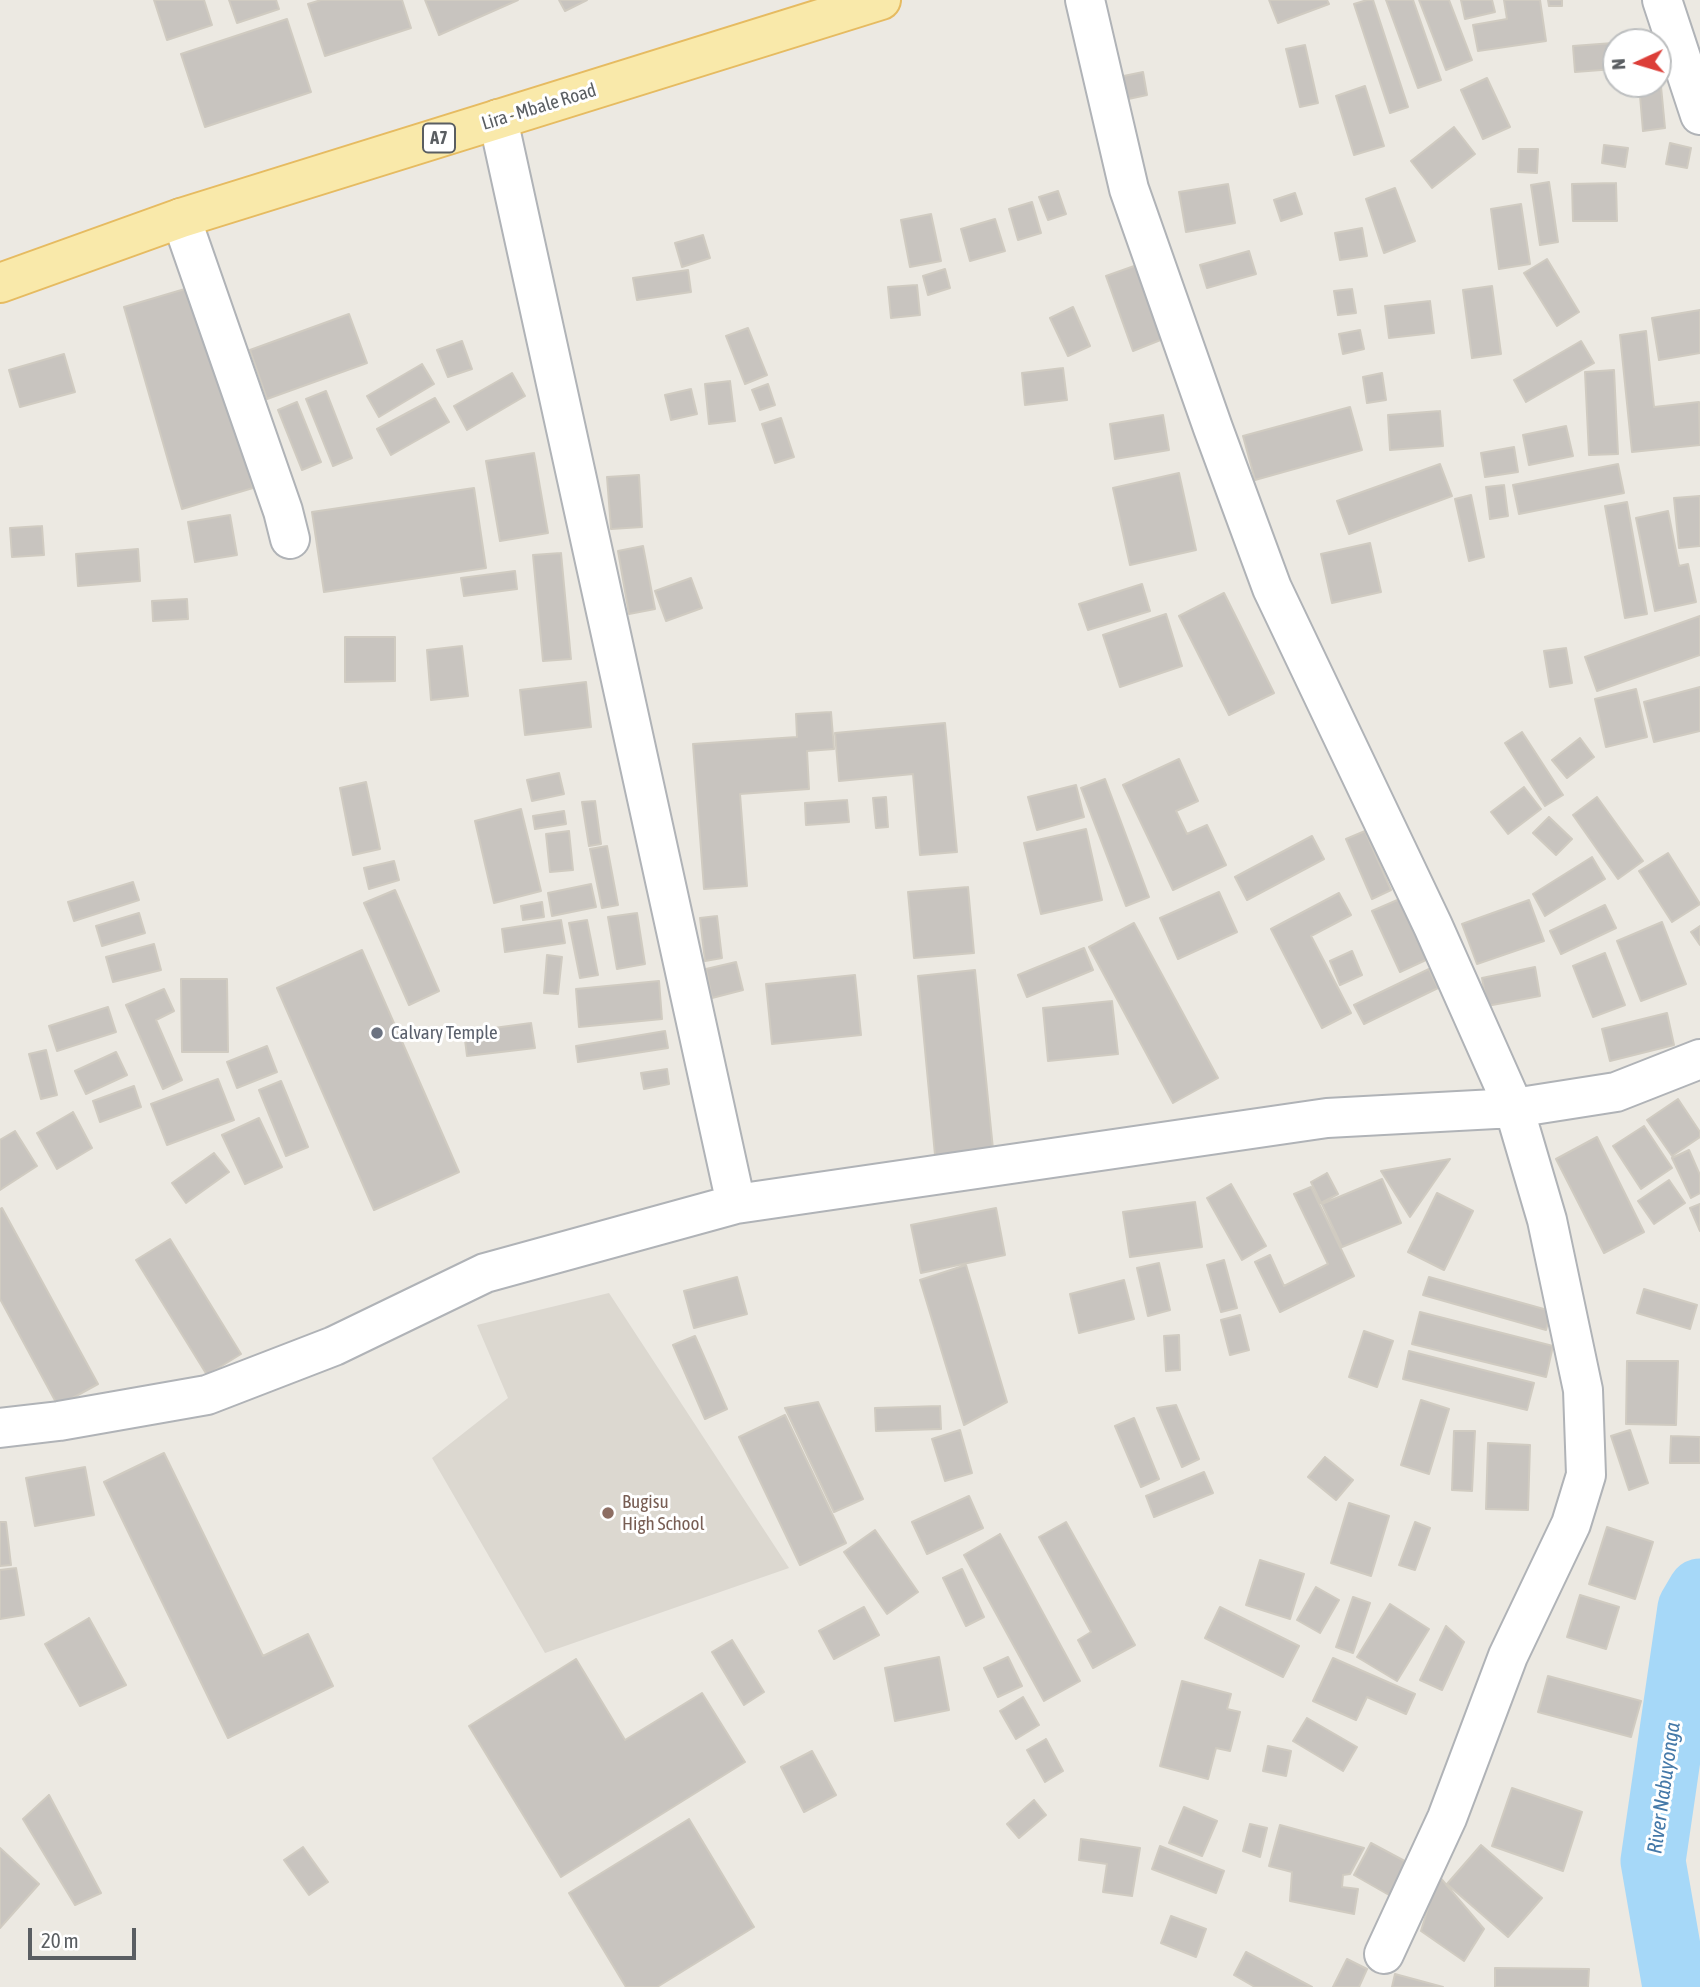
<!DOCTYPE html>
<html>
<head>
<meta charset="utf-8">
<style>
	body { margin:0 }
	#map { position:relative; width:1700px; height:1987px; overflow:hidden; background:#ece9e2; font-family:"Asap Condensed",sans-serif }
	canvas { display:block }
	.north { position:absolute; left:1602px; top:28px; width:70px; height:70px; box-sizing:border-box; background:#fff; border:2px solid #bdbfc0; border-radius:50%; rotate:266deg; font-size:19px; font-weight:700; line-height:28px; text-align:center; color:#5a5e62 }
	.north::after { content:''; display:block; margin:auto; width:24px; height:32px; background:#dc3e38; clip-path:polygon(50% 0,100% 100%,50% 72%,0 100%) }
	.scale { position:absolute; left:28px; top:1928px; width:108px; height:32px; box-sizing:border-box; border:4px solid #5a5e62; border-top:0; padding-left:9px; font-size:21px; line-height:24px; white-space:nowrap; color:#5a5e62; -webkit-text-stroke:5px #fff; paint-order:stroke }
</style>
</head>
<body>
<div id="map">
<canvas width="1700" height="1987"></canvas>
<div class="north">N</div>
<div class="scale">20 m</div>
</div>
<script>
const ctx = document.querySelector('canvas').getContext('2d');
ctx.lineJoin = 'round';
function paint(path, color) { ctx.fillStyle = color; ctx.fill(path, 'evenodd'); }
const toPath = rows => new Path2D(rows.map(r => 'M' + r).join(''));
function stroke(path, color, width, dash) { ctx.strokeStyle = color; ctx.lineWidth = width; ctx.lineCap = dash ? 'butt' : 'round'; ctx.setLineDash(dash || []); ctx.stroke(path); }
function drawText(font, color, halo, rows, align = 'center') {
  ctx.font = font + ' "Asap Condensed",sans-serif'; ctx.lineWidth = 6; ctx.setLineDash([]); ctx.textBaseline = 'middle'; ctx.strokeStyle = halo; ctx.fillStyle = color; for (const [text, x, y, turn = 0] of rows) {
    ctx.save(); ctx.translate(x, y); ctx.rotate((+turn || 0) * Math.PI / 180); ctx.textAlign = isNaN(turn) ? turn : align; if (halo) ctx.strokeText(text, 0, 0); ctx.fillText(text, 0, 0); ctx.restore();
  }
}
paint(toPath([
	[609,1293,789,1568,545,1653,432,1458,508,1398,477,1325]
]), '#dcd8d0');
stroke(toPath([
	[1675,1987,1653,1861,1690,1608,1700,1591]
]), '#a6d8f8', 65);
const building = toPath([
	[154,0,204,0,212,25,167,40,154,0],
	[229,0,276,0,279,9,237,23,229,0],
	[321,0,402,0,411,28,325,56,308,4,321,0],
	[425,0,518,0,439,35,425,0],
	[559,0,587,0,565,11,559,0],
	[1269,0,1327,0,1329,4,1278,23,1269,0],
	[1367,0,1373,0,1408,107,1390,113,1354,4,1367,0],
	[1386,0,1413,0,1441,80,1418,88,1386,0],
	[1419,0,1449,0,1472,60,1446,70,1419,0],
	[1461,0,1492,0,1495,12,1465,19,1461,0],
	[1504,0,1540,0,1546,41,1478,51,1473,25,1507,19,1504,0],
	[1548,0,1562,0,1562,6,1549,6,1548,0],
	[287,19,311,92,205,127,181,54,287,19],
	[1613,43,1614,69,1575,72,1573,46,1613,43],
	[1305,45,1318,103,1300,107,1286,49,1305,45],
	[1658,55,1665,128,1643,131,1639,84,1658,84,1658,55],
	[1143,72,1147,95,1119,101,1114,78,1143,72],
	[1487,78,1510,127,1483,139,1461,90,1487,78],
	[1365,86,1384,146,1354,155,1336,96,1365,86],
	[1454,127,1475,154,1432,188,1411,161,1454,127],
	[1670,143,1691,148,1687,168,1666,164,1670,143],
	[1604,145,1628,148,1625,167,1602,163,1604,145],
	[1519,149,1538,149,1537,173,1518,172,1519,149],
	[1549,182,1558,242,1540,245,1531,185,1549,182],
	[1616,183,1617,221,1573,221,1572,184,1616,183],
	[1228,184,1235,223,1186,232,1179,192,1228,184],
	[1395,188,1415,241,1384,253,1366,199,1395,188],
	[1058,191,1066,214,1048,220,1039,197,1058,191],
	[1295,193,1302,214,1281,221,1274,200,1295,193],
	[1032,202,1041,233,1018,240,1009,209,1032,202],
	[1521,204,1530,264,1499,269,1491,209,1521,204],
	[931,214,941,261,910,267,901,220,931,214],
	[995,219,1005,251,970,261,961,229,995,219],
	[1362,228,1367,256,1340,260,1335,233,1362,228],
	[703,235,710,258,682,267,675,243,703,235],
	[1249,251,1256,274,1207,288,1200,265,1249,251],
	[1547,259,1579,312,1557,326,1524,273,1547,259],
	[1137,265,1163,339,1133,351,1106,276,1137,265],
	[945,269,950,288,928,295,923,276,945,269],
	[688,270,691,292,637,300,633,278,688,270],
	[917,285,920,315,891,318,888,287,917,285],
	[195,286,253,488,182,509,124,307,195,286],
	[1492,286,1501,354,1472,358,1463,290,1492,286],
	[1352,289,1356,313,1338,315,1334,291,1352,289],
	[1430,301,1434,333,1389,338,1385,306,1430,301],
	[1073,307,1090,346,1068,356,1050,318,1073,307],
	[1700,310,1700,353,1659,360,1652,318,1700,310],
	[349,314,367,363,267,399,250,350,349,314],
	[748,328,767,375,745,384,726,336,748,328],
	[1360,330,1364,349,1343,354,1339,334,1360,330],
	[1646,331,1654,407,1699,402,1700,445,1632,452,1620,335,1646,331],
	[462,341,472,369,448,377,437,350,462,341],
	[1581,341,1594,363,1526,402,1514,380,1581,341],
	[64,354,75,392,20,407,9,370,64,354],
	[422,364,434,384,379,417,367,396,422,364],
	[1063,368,1067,400,1025,405,1022,373,1063,368],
	[1614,370,1618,454,1589,455,1585,372,1614,370],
	[512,373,525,396,467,430,454,406,512,373],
	[1382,373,1386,400,1367,403,1363,377,1382,373],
	[730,381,735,421,709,424,705,384,730,381],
	[768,384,775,405,760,410,752,390,768,384],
	[691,389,697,414,671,420,665,395,691,389],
	[326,391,352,458,333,466,306,399,326,391],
	[435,398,449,422,391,455,377,429,435,398],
	[297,402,321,462,302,470,278,410,297,402],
	[1350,407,1362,450,1255,480,1243,436,1350,407],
	[1440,411,1443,446,1390,450,1388,415,1440,411],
	[1163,415,1169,450,1115,459,1110,424,1163,415],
	[781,418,794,457,775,463,762,424,781,418],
	[1566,426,1573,456,1529,465,1523,435,1566,426],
	[1514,447,1518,472,1485,477,1481,453,1514,447],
	[534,453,548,533,500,541,486,461,534,453],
	[1440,464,1452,496,1349,534,1337,501,1440,464],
	[1618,464,1624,493,1519,514,1513,485,1618,464],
	[1179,473,1196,550,1130,565,1113,488,1179,473],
	[639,475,642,527,611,529,607,477,639,475],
	[1504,485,1508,516,1490,519,1486,487,1504,485],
	[474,488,486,568,324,592,312,512,474,488],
	[1471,495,1484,557,1469,561,1455,499,1471,495],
	[1700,496,1700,546,1679,548,1674,498,1700,496],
	[1627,502,1647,614,1625,618,1605,506,1627,502],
	[1668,511,1679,566,1688,564,1696,602,1655,611,1636,518,1668,511],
	[230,515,237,555,195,562,188,522,230,515],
	[42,526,44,555,12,557,10,528,42,526],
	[1370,543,1381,592,1332,603,1321,554,1370,543],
	[643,546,655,609,629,614,618,551,643,546],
	[138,549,140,581,78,586,76,554,138,549],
	[561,553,571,659,543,661,533,555,561,553],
	[515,571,517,589,464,596,461,578,515,571],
	[691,578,702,608,666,621,655,591,691,578],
	[1142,584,1150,611,1088,630,1079,604,1142,584],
	[1224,593,1274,693,1229,715,1179,616,1224,593],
	[187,599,188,619,153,621,152,601,187,599],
	[1166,614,1182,666,1120,687,1103,635,1166,614],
	[1700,616,1700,655,1597,691,1585,657,1700,616],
	[345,637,395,637,395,681,345,682,345,637],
	[462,646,468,696,431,700,427,650,462,646],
	[1566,648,1572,683,1550,687,1544,651,1566,648],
	[586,682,591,727,525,735,520,690,586,682],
	[1700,687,1700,731,1654,742,1644,702,1700,687],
	[1636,689,1647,737,1606,747,1595,699,1636,689],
	[831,712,834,749,807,751,809,789,740,794,747,886,704,889,693,744,797,737,796,714,831,712],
	[945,723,957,852,920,855,913,774,839,781,835,733,945,723],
	[1522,732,1563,795,1545,806,1505,743,1522,732],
	[1580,738,1594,757,1567,778,1552,760,1580,738],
	[1179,759,1198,801,1176,811,1187,834,1207,825,1226,865,1173,890,1123,785,1179,759],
	[559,773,564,794,532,801,527,780,559,773],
	[1105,779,1149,897,1126,906,1081,788,1105,779],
	[366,782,380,849,353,855,340,788,366,782],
	[1076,785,1084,817,1037,830,1028,797,1076,785],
	[1524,787,1541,809,1508,834,1491,812,1524,787],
	[886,797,888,827,876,828,873,798,886,797],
	[1597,797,1643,861,1618,879,1573,815,1597,797],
	[847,800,849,822,806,825,805,803,847,800],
	[595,801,601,844,589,846,582,802,595,801],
	[521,809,541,891,494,903,475,821,521,809],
	[564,811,566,824,535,829,533,816,564,811],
	[1549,817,1572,839,1556,855,1533,833,1549,817],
	[1086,829,1102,900,1041,914,1024,843,1086,829],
	[569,831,573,870,550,872,546,834,569,831],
	[1365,831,1391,890,1372,899,1346,839,1365,831],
	[1312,836,1324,859,1247,900,1235,877,1312,836],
	[607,846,618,905,602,908,590,849,607,846],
	[1668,853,1700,904,1672,922,1639,871,1668,853],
	[1592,857,1605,879,1545,916,1533,894,1592,857],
	[394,861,399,880,369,889,364,868,394,861],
	[133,882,139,900,74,921,68,902,133,882],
	[591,884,596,907,552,916,548,893,591,884],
	[968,887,974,953,914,958,908,892,968,887],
	[395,890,439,991,409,1005,364,903,395,890],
	[1219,892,1237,932,1178,959,1160,918,1219,892],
	[1339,893,1351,915,1311,936,1351,1013,1322,1028,1271,929,1339,893],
	[1402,898,1428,959,1400,972,1372,911,1402,898],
	[1529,900,1544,941,1477,964,1462,924,1529,900],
	[542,902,544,917,523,920,521,906,542,902],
	[1605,905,1616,928,1561,954,1550,931,1605,905],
	[139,913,145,933,102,946,96,926,139,913],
	[637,913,645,964,617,969,608,917,637,913],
	[717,916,722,958,705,961,700,918,717,916],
	[561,920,565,943,505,952,502,929,561,920],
	[587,920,598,975,580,978,569,923,587,920],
	[1662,922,1686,984,1641,1001,1617,941,1662,922],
	[1134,923,1218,1078,1173,1103,1089,947,1134,923],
	[1700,926,1700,945,1691,932,1700,926],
	[154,944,161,970,113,982,106,957,154,944],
	[1084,948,1093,970,1027,997,1018,975,1084,948],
	[362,950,459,1172,374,1210,277,988,362,950],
	[1352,951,1362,975,1340,985,1330,961,1352,951],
	[1605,953,1625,1005,1593,1017,1573,966,1605,953],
	[547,955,562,957,558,994,544,993,547,955],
	[736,962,743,990,712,998,706,969,736,962],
	[1535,967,1540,996,1487,1006,1482,978,1535,967],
	[1429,969,1438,988,1364,1024,1354,1005,1429,969],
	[975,970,993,1149,935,1155,918,976,975,970],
	[855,975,861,1035,772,1044,766,984,855,975],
	[181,979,227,979,228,1052,182,1052,181,979],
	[659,981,662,1019,579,1027,576,989,659,981],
	[164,989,174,1011,156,1020,182,1080,163,1089,126,1005,164,989],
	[1112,1001,1118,1054,1048,1061,1043,1008,1112,1001],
	[108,1007,116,1032,57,1051,49,1026,108,1007],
	[1667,1013,1674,1045,1610,1061,1602,1029,1667,1013],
	[531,1023,535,1048,467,1056,464,1032,531,1023],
	[665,1031,668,1048,578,1062,576,1046,665,1031],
	[267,1046,277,1072,237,1088,227,1062,267,1046],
	[46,1050,57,1095,41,1099,29,1054,46,1050],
	[116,1052,127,1075,86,1094,75,1071,116,1052],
	[667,1069,669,1084,644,1089,641,1073,667,1069],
	[218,1079,234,1120,167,1145,151,1104,218,1079],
	[281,1081,308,1147,286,1156,259,1090,281,1081],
	[134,1086,141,1107,100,1122,93,1101,134,1086],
	[1678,1099,1700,1132,1700,1137,1672,1156,1647,1120,1678,1099],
	[73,1112,92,1148,57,1169,37,1133,73,1112],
	[259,1118,282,1167,245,1184,222,1135,259,1118],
	[1644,1126,1672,1168,1641,1189,1613,1146,1644,1126],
	[15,1131,37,1166,0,1190,0,1140,15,1131],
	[1597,1137,1644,1232,1604,1253,1556,1159,1597,1137],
	[1689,1150,1700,1175,1700,1193,1691,1198,1672,1158,1689,1150],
	[214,1153,229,1172,186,1203,172,1183,214,1153],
	[1450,1159,1410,1217,1381,1171,1450,1159],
	[1327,1173,1338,1194,1321,1203,1311,1182,1327,1173],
	[1382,1179,1401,1223,1342,1247,1322,1204,1382,1179],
	[1669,1180,1685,1203,1654,1224,1638,1201,1669,1180],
	[1231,1184,1266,1246,1242,1260,1207,1198,1231,1184],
	[1311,1187,1354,1276,1280,1312,1255,1262,1270,1255,1284,1286,1328,1264,1294,1194,1311,1187],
	[1437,1193,1473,1211,1444,1270,1408,1252,1437,1193],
	[1195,1202,1202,1247,1130,1257,1123,1212,1195,1202],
	[1700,1204,1700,1231,1690,1208,1700,1204],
	[2,1208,98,1384,58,1406,0,1299,0,1209,2,1208],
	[996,1208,1005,1255,921,1273,911,1225,996,1208],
	[170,1239,241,1354,207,1375,136,1260,170,1239],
	[1224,1260,1237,1308,1221,1312,1207,1265,1224,1260],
	[1159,1263,1170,1310,1148,1316,1137,1268,1159,1263],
	[966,1265,1007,1402,964,1425,920,1280,966,1265],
	[737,1277,747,1314,694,1328,684,1291,737,1277],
	[1429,1277,1551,1311,1546,1330,1423,1295,1429,1277],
	[1124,1280,1134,1319,1079,1333,1070,1294,1124,1280],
	[1644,1289,1697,1305,1690,1329,1637,1313,1644,1289],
	[1420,1312,1553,1346,1546,1377,1412,1344,1420,1312],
	[1240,1315,1249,1350,1230,1355,1221,1320,1240,1315],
	[1364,1331,1393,1341,1377,1387,1349,1377,1364,1331],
	[1179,1335,1180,1370,1166,1371,1164,1336,1179,1335],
	[695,1336,727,1409,705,1419,673,1345,695,1336],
	[1409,1351,1534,1383,1527,1410,1403,1379,1409,1351],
	[1627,1361,1678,1361,1676,1425,1626,1424,1627,1361],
	[1421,1400,1449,1409,1429,1474,1401,1465,1421,1400],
	[818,1402,863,1499,834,1512,785,1408,818,1402],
	[1176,1405,1199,1459,1182,1467,1157,1408,1176,1405],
	[940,1406,941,1429,876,1431,875,1408,940,1406],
	[785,1415,846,1543,800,1565,739,1437,785,1415],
	[1134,1418,1159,1479,1141,1487,1115,1426,1134,1418],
	[960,1430,972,1473,945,1481,932,1439,960,1430],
	[1630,1430,1648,1483,1629,1490,1611,1436,1630,1430],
	[1454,1431,1475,1431,1472,1491,1452,1490,1454,1431],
	[1671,1436,1700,1437,1700,1463,1670,1463,1671,1436],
	[1488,1443,1530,1445,1528,1510,1486,1509,1488,1443],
	[164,1453,263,1656,308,1634,333,1686,228,1738,104,1482,164,1453],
	[1325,1457,1353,1480,1336,1500,1308,1477,1325,1457],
	[85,1467,94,1515,35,1526,26,1478,85,1467],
	[1204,1472,1213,1493,1154,1517,1146,1496,1204,1472],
	[969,1496,983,1528,927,1554,912,1522,969,1496],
	[1349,1503,1389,1516,1371,1576,1331,1563,1349,1503],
	[0,1522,6,1522,11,1565,0,1566,0,1522],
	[1066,1522,1135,1645,1093,1668,1078,1640,1091,1632,1039,1537,1066,1522],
	[1415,1522,1430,1528,1415,1570,1399,1565,1415,1522],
	[1607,1527,1653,1542,1635,1599,1589,1584,1607,1527],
	[875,1530,918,1592,887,1614,844,1552,875,1530],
	[1000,1534,1080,1681,1044,1701,964,1555,1000,1534],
	[1260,1560,1304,1574,1290,1619,1246,1605,1260,1560],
	[16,1568,24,1615,0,1619,0,1570,16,1568],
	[962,1569,984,1617,966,1626,943,1578,962,1569],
	[1316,1587,1339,1600,1320,1633,1297,1620,1316,1587],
	[1580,1595,1619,1607,1606,1649,1567,1637,1580,1595],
	[1353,1597,1370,1603,1353,1653,1336,1647,1353,1597],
	[1390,1604,1429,1629,1397,1681,1357,1657,1390,1604],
	[864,1607,879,1635,834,1659,819,1631,864,1607],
	[1220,1607,1299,1646,1283,1677,1205,1638,1220,1607],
	[89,1618,126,1685,80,1706,45,1644,89,1618],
	[1446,1626,1464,1642,1442,1690,1420,1680,1446,1626],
	[732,1640,764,1692,744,1705,712,1652,732,1640],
	[939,1657,949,1710,895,1721,885,1668,939,1657],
	[1008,1657,1022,1686,998,1697,984,1668,1008,1657],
	[1333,1658,1415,1694,1406,1714,1367,1697,1356,1720,1313,1701,1333,1658],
	[576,1659,625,1740,702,1693,745,1762,561,1877,469,1726,576,1659],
	[1548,1676,1641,1701,1631,1737,1538,1712,1548,1676],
	[1182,1681,1231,1694,1227,1709,1240,1712,1230,1751,1216,1748,1208,1779,1160,1766,1182,1681],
	[1023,1697,1039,1725,1016,1739,1000,1711,1023,1697],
	[1307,1718,1357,1747,1343,1771,1293,1741,1307,1718],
	[1046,1739,1063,1771,1045,1782,1027,1750,1046,1739],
	[1268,1746,1291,1751,1286,1776,1263,1771,1268,1746],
	[812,1751,836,1795,804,1812,781,1767,812,1751],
	[1512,1788,1582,1812,1563,1871,1492,1846,1512,1788],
	[49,1795,101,1893,75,1905,23,1819,49,1795],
	[1034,1800,1046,1815,1019,1838,1007,1824,1034,1800],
	[1184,1807,1217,1821,1202,1856,1169,1843,1184,1807],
	[689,1819,754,1927,657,1987,626,1987,569,1893,689,1819],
	[1250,1824,1267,1828,1260,1857,1243,1851,1250,1824],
	[1280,1825,1364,1848,1350,1874,1343,1875,1342,1887,1358,1889,1354,1914,1290,1901,1292,1872,1269,1866,1280,1825],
	[1081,1839,1140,1848,1132,1896,1103,1892,1107,1864,1079,1860,1081,1839],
	[1371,1843,1414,1866,1396,1899,1354,1875,1371,1843],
	[1481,1845,1542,1898,1508,1937,1447,1884,1481,1845],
	[1160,1846,1224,1871,1216,1893,1152,1869,1160,1846],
	[303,1847,328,1882,309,1895,284,1860,303,1847],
	[0,1848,39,1884,0,1928,0,1848],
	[1438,1875,1484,1929,1464,1961,1421,1931,1438,1875],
	[1171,1916,1206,1929,1196,1957,1161,1943,1171,1916],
	[1246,1952,1312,1987,1255,1987,1234,1975,1246,1952],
	[1347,1959,1367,1969,1359,1987,1333,1987,1347,1959],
	[1495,1968,1589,1969,1588,1987,1495,1987,1495,1968],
	[1395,1974,1443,1987,1392,1987,1395,1974]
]);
paint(building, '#c8c4bf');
stroke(building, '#d0cbc1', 2);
const street = toPath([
	[1085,0,1129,189,1213,428,1272,588,1433,926,1514,1108,1547,1220,1583,1390,1586,1475,1571,1524,1508,1656,1447,1818,1384,1954],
	[1662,0,1700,115],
	[498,119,736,1204],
	[181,218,283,511,290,539],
	[0,1428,59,1421,207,1395,334,1346,485,1273,736,1204,1327,1118,1514,1108,1616,1092,1700,1059]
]);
const primary = toPath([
	[0,283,181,218,881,0]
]);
stroke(street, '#b0b3b7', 42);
stroke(primary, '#e6bb61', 42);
stroke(street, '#fff', 38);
stroke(primary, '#f9e9aa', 38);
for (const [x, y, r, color] of [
	[377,1033,7,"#6b7280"],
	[608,1513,7,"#8d6e63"]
]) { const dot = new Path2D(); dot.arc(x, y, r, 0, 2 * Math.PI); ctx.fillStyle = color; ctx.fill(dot); stroke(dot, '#fff', 2.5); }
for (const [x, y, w] of [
	[439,138,32]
]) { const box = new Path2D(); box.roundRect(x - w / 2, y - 14.5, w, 29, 5); ctx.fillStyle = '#fff'; ctx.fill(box); stroke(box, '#5a5e62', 2); }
drawText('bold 18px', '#5a5e62', null, [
	["A7",439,138]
]);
drawText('19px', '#5a5e62', '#fff', [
	["Lira - Mbale Road",539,107,-17]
]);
drawText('19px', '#5b616d', '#fff', [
	["Calvary Temple",391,1033]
], 'left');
drawText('19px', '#785e54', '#fff', [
	["Bugisu",622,1502],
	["High School",622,1524]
], 'left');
drawText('italic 21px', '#4579a8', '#fff', [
	["River Nabuyonga",1664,1788,-82]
]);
</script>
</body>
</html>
